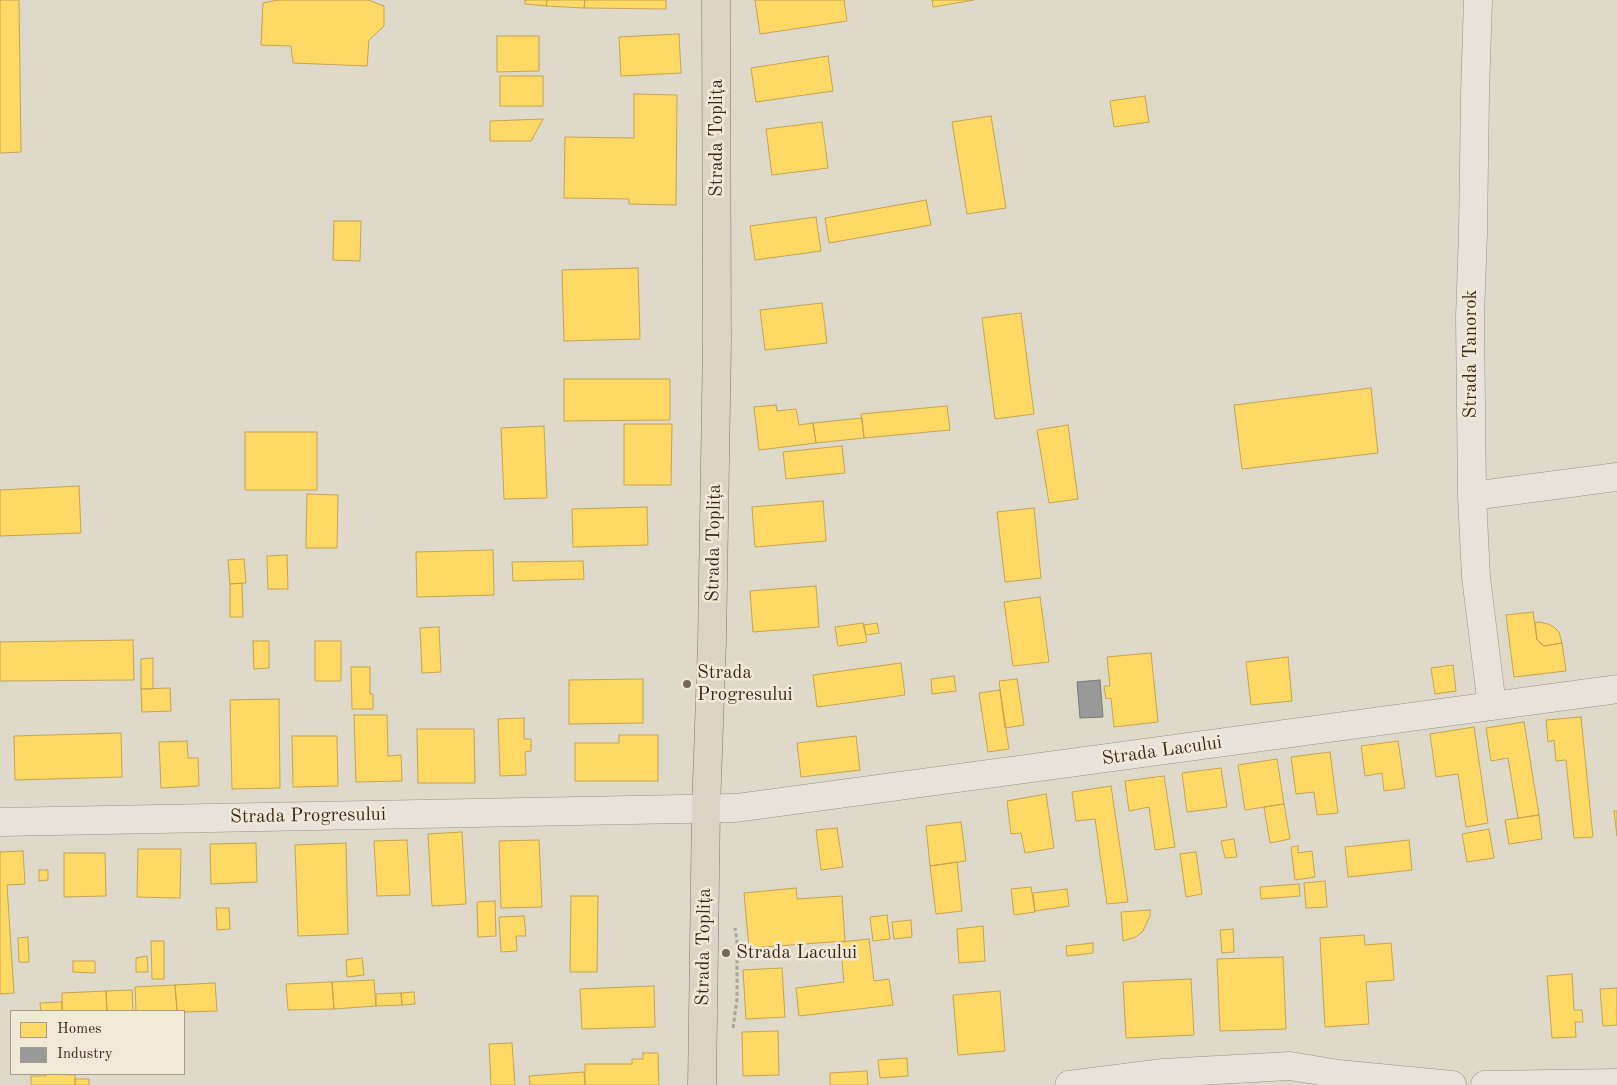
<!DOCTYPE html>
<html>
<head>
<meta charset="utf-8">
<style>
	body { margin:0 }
	#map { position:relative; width:1617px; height:1085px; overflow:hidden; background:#dfd9c9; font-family:"Old Standard TT",serif }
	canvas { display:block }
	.legend { position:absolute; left:10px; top:1010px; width:175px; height:65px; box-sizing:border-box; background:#f0e9d6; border:1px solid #a79c8c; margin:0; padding:6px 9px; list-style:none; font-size:15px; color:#3a281e }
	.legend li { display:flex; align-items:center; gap:10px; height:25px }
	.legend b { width:25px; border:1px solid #a79c8c }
</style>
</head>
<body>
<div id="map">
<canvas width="1617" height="1085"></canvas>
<ul class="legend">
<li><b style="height:14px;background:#ffd966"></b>Homes</li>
<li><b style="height:14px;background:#999"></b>Industry</li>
</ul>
</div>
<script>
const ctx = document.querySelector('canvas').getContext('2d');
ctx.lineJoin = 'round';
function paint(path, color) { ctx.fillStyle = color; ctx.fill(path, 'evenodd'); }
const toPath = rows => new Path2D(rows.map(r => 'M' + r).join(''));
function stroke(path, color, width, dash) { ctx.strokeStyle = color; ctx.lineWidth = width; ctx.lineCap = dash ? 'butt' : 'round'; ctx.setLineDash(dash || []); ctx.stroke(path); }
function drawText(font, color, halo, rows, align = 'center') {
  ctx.font = font + ' "Old Standard TT",serif'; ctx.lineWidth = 5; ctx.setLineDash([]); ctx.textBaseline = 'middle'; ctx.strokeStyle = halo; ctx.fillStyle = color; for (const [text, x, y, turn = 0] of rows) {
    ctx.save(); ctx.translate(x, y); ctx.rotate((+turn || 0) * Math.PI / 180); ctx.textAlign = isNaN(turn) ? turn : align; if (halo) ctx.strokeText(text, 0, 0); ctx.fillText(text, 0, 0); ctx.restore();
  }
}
const homes = toPath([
	[0,0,19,0,21,152,0,153,0,0],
	[278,0,368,0,384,6,384,26,369,40,367,66,293,63,291,46,261,45,263,3,278,0],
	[525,0,547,0,546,6,525,4,525,0],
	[547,0,585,0,584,8,546,6,547,0],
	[585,0,666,0,666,9,584,8,585,0],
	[755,0,844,0,847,21,760,34,755,0],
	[932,0,974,0,933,7,932,0],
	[679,34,681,73,621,76,619,37,679,34],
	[497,36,539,36,539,71,497,72,497,36],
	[828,56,833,91,756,102,751,68,828,56],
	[500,76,543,76,543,106,500,106,500,76],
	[634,94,677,95,676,205,629,204,629,199,564,198,565,137,634,138,634,94],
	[1145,96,1149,122,1114,127,1110,101,1145,96],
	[991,116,1006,208,967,214,952,122,991,116],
	[543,119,531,141,490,141,490,121,543,119],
	[822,122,828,168,772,175,766,129,822,122],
	[926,200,931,225,829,243,825,218,926,200],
	[816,217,821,251,755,260,750,226,816,217],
	[334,221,361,221,360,261,333,260,334,221],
	[638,268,640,339,564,341,562,270,638,268],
	[822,303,827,343,765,350,760,310,822,303],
	[1021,313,1034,414,995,419,982,318,1021,313],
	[564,379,670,379,670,420,564,421,564,379],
	[1371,388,1378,453,1242,469,1234,405,1371,388],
	[776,405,777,411,796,409,799,425,813,423,816,443,759,450,754,407,776,405],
	[947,406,950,430,864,438,861,414,947,406],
	[862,418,864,438,816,443,813,423,862,418],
	[624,424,672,424,671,485,624,485,624,424],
	[1068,425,1078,499,1049,503,1037,430,1068,425],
	[544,426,547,498,504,499,501,428,544,426],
	[245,432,317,432,317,490,245,490,245,432],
	[842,446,845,473,786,479,783,452,842,446],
	[79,486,81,533,0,536,0,490,79,486],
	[307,494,338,495,337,548,306,548,307,494],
	[823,501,826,541,755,547,752,507,823,501],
	[647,507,648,545,573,547,572,509,647,507],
	[1034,508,1041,578,1005,582,997,512,1034,508],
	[493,550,494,595,417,597,416,552,493,550],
	[287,555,288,589,268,589,267,556,287,555],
	[244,559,246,583,230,584,228,560,244,559],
	[583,561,584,579,513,581,512,562,583,561],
	[242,583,243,617,230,617,230,584,242,583],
	[816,586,819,627,753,632,750,591,816,586],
	[1040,597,1049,662,1013,666,1004,602,1040,597],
	[1533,612,1537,640,1544,646,1562,643,1566,671,1514,677,1506,615,1533,612],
	[1539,622,1548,624,1554,627,1559,632,1562,643,1544,646,1537,640,1535,623,1539,622],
	[863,623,867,642,838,646,835,627,863,623],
	[877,623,879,633,866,635,864,625,877,623],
	[439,627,441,672,422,673,420,628,439,627],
	[133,640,134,680,0,681,0,642,133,640],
	[253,641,269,641,269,668,254,669,253,641],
	[315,641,341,641,341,681,315,681,315,641],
	[1151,653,1158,722,1114,727,1111,698,1106,699,1104,686,1110,686,1107,657,1151,653],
	[1288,657,1292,701,1251,705,1246,662,1288,657],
	[153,658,153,689,141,689,141,659,153,658],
	[901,663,905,695,817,707,813,675,901,663],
	[1453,665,1456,691,1435,694,1431,668,1453,665],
	[351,667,370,667,370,694,373,694,373,709,352,709,351,667],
	[954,676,956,691,932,694,931,679,954,676],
	[643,679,643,723,569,724,569,680,643,679],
	[1017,679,1024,725,1005,728,999,681,1017,679],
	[170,688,171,711,142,712,141,689,170,688],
	[1000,690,1009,749,988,752,979,693,1000,690],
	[279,699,280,788,232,789,230,700,279,699],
	[354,715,387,715,388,756,401,755,402,781,356,782,354,715],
	[1581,717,1593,837,1574,838,1566,760,1556,761,1554,740,1548,742,1546,720,1581,717],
	[524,718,524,739,531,739,531,751,525,752,526,775,500,776,498,719,524,718],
	[1524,722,1539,815,1518,818,1508,758,1491,761,1486,728,1524,722],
	[1474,727,1488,823,1466,827,1458,774,1436,777,1430,734,1474,727],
	[417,729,474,729,475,783,418,783,417,729],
	[121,733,122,777,15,780,14,736,121,733],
	[619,735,658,735,658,781,575,781,575,743,619,743,619,735],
	[292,736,337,736,338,786,293,787,292,736],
	[856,736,860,770,801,777,797,743,856,736],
	[187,741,188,758,198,758,199,786,161,788,159,742,187,741],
	[1398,741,1405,788,1384,791,1382,773,1365,776,1361,746,1398,741],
	[1330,752,1338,813,1317,815,1314,792,1296,794,1291,757,1330,752],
	[1277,759,1284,804,1245,810,1238,765,1277,759],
	[1221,768,1227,807,1187,812,1182,773,1221,768],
	[1164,776,1175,847,1155,850,1149,807,1129,811,1125,781,1164,776],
	[1111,786,1128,902,1107,904,1095,819,1076,821,1072,792,1111,786],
	[1046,794,1054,848,1025,853,1021,833,1011,834,1007,801,1046,794],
	[1284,804,1290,839,1270,843,1264,807,1284,804],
	[1614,811,1617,811,1617,836,1614,811],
	[1539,815,1542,839,1509,844,1505,820,1539,815],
	[961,822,966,861,930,866,926,826,961,822],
	[837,828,843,867,821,870,816,830,837,828],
	[1489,829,1494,858,1467,862,1462,834,1489,829],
	[462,832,466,904,432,906,428,834,462,832],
	[1234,839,1237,857,1225,858,1221,841,1234,839],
	[407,840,410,895,377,896,374,841,407,840],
	[539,840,542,907,501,908,499,841,539,840],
	[1409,840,1412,870,1348,877,1345,847,1409,840],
	[256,843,257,882,211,884,210,844,256,843],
	[346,843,348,934,298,936,295,845,346,843],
	[1298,846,1298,853,1312,851,1315,877,1295,880,1291,847,1298,846],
	[138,849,181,849,180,898,137,897,138,849],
	[23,851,25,884,7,885,14,993,0,994,0,852,23,851],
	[1196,852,1202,894,1186,897,1180,854,1196,852],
	[64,853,105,853,106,896,64,897,64,853],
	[957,862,962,911,936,914,930,866,957,862],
	[39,870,48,870,48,880,39,881,39,870],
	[1325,881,1327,907,1306,908,1304,883,1325,881],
	[1299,884,1300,896,1261,899,1260,887,1299,884],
	[1031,887,1035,912,1014,915,1011,889,1031,887],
	[796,888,797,899,842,896,845,941,749,948,744,893,796,888],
	[1067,889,1069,906,1035,911,1033,893,1067,889],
	[571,896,598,896,597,972,570,972,571,896],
	[495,901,496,936,478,937,477,902,495,901],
	[216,908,229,908,230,929,217,930,216,908],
	[1150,910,1150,916,1143,931,1136,937,1123,941,1121,912,1150,910],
	[887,915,890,939,873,941,870,917,887,915],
	[524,916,526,936,516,936,517,951,501,952,499,917,524,916],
	[911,920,912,937,894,939,892,922,911,920],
	[983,926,985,961,959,963,957,929,983,926],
	[1233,929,1234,952,1222,953,1220,930,1233,929],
	[1364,935,1365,945,1391,943,1394,980,1366,982,1369,1024,1325,1027,1320,938,1364,935],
	[28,937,29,962,19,962,18,938,28,937],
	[869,939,874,981,889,979,893,1005,799,1016,796,988,844,982,840,942,869,939],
	[151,941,164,941,164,979,152,979,151,941],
	[1093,943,1093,953,1067,956,1066,946,1093,943],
	[147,956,148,972,136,972,136,958,147,956],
	[1283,957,1286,1029,1220,1031,1217,959,1283,957],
	[362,958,364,975,347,977,346,960,362,958],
	[73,961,95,961,95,973,73,972,73,961],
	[782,968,785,1017,746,1019,743,970,782,968],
	[1572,974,1574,1010,1582,1010,1583,1022,1575,1022,1576,1037,1552,1038,1547,976,1572,974],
	[1191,979,1194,1035,1126,1038,1123,982,1191,979],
	[374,980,376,1006,334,1009,332,982,374,980],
	[330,982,332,982,334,1009,288,1010,286,984,330,982],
	[215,983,217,1011,184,1012,177,1011,175,985,215,983],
	[175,985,177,1011,136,1011,135,987,175,985],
	[654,986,655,1027,582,1029,580,989,654,986],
	[1617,988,1617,1025,1603,1026,1600,989,1617,988],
	[132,990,133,1011,107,1011,106,991,132,990],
	[106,991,107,1011,62,1011,62,993,106,991],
	[1000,991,1005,1051,958,1055,953,995,1000,991],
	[414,992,415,1004,402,1005,401,993,414,992],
	[401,993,402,1005,376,1006,376,994,401,993],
	[62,1002,62,1011,41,1011,40,1003,62,1002],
	[778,1031,779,1075,743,1076,742,1032,778,1031],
	[512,1043,515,1085,491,1085,489,1044,512,1043],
	[643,1053,658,1053,659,1085,585,1085,585,1064,632,1064,632,1059,643,1059,643,1053],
	[907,1058,908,1076,880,1078,878,1060,907,1058],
	[867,1071,868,1085,830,1085,830,1073,867,1071],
	[584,1072,585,1085,530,1085,529,1076,584,1072],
	[46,1074,75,1075,75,1085,31,1085,31,1076,46,1076,46,1074],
	[75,1079,89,1079,89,1085,75,1085,75,1079]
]);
paint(homes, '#ffd966');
stroke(homes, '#c4a450', 1);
const industry = toPath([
	[1100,680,1103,717,1080,718,1077,682,1100,680]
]);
paint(industry, '#999');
stroke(industry, '#7c7774', 1);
const minor = toPath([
	[1478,0,1475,93,1473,233,1470,317,1472,496,1476,577,1492,706],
	[1472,496,1617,477],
	[0,822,736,808,1617,689],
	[1069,1085,1163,1073,1290,1066,1338,1074,1452,1085],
	[1485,1085,1617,1083]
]);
const major = toPath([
	[702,1085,706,809,712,642,717,343,716,0]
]);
stroke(minor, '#979186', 29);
stroke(major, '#7f7970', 29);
stroke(toPath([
	[733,1028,737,999,737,941,735,928]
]), '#a8a39d', 3, [4, 2.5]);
stroke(minor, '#e7e3db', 28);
stroke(major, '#dad3c6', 28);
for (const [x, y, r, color] of [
	[687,684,5,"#74665a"],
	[726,953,5,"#74665a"]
]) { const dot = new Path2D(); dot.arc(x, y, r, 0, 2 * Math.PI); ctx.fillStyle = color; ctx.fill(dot); stroke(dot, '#f0e9d6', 2); }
drawText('19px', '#3a281e', '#f0e9d6', [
	["Strada Toplița",717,138,-90],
	["Strada Tanorok",1471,354,-90],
	["Strada Toplița",714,543,-89],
	["Strada Lacului",1162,751,-8],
	["Strada Progresului",308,816,-1],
	["Strada Toplița",704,947,-89]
]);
drawText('19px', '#3a281e', '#f0e9d6', [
	["Strada",697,673],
	["Progresului",697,695],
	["Strada Lacului",736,953]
], 'left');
</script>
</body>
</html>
